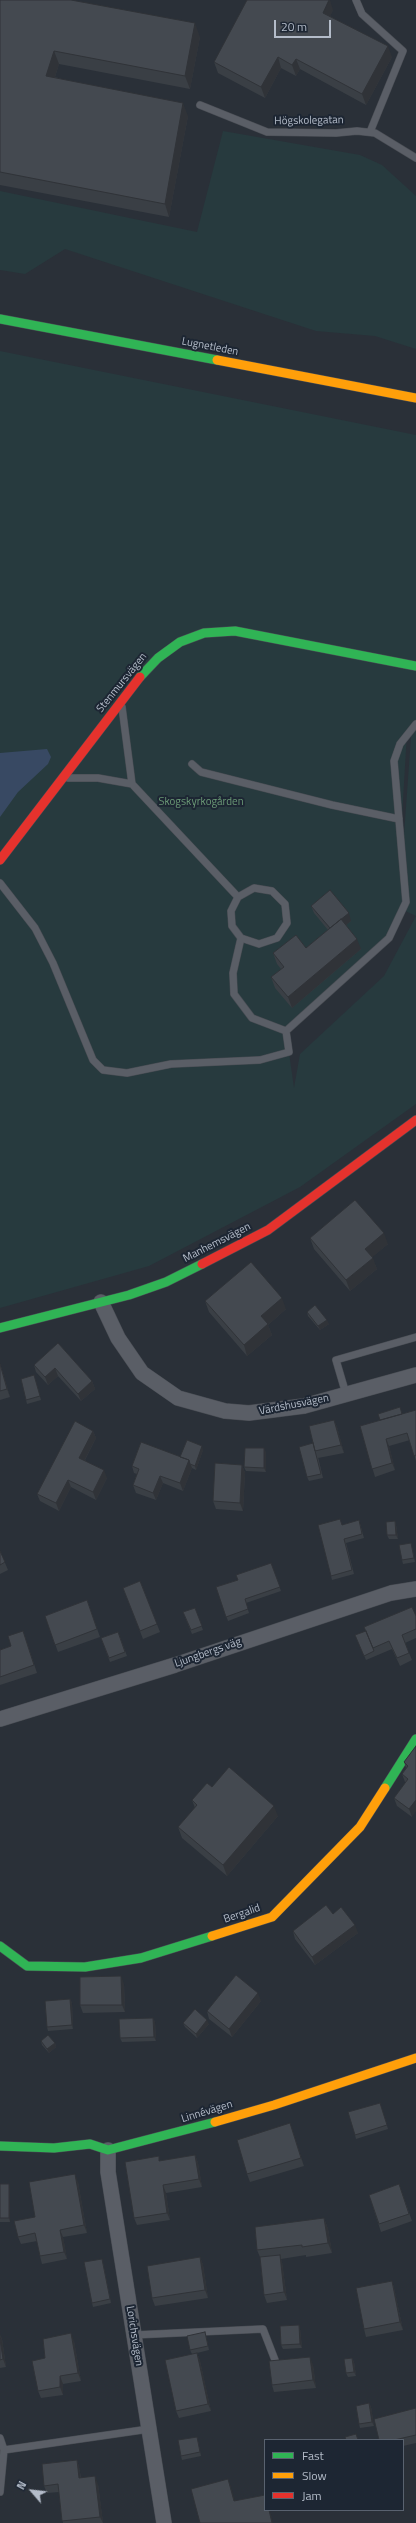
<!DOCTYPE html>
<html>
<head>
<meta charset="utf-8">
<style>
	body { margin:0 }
	#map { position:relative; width:416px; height:2523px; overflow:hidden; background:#2a3038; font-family:"Titillium Web",sans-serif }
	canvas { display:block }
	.legend { position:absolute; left:264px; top:2439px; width:140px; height:72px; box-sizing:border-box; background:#1d2633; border:1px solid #59626f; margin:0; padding:5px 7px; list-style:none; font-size:12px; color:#b4bcc9 }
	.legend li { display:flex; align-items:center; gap:8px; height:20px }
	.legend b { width:20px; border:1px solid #59626f }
	.north { position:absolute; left:12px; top:2471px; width:40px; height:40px; -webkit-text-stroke:3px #1d2633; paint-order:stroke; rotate:298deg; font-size:11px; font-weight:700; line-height:16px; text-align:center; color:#b4bcc9 }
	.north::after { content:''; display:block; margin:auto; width:14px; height:18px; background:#b4bcc9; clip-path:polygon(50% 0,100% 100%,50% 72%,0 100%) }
	.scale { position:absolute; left:274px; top:20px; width:57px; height:18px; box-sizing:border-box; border:2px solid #b4bcc9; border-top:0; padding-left:5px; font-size:12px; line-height:14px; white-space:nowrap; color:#b4bcc9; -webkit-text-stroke:3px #1d2633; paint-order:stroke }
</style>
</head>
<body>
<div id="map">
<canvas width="416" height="2523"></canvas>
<ul class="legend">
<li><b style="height:5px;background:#30b455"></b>Fast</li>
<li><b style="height:5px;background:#ff9f0a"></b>Slow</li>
<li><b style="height:5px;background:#e5322d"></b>Jam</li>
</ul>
<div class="north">N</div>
<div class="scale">20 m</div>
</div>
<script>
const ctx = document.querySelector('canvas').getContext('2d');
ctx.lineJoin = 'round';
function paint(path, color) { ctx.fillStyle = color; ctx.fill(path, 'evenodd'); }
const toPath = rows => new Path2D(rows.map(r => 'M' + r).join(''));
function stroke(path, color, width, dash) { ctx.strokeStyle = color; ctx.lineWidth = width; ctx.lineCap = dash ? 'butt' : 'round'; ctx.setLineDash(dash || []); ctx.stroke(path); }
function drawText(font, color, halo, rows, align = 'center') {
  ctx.font = font + ' "Titillium Web",sans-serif'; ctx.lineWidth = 4; ctx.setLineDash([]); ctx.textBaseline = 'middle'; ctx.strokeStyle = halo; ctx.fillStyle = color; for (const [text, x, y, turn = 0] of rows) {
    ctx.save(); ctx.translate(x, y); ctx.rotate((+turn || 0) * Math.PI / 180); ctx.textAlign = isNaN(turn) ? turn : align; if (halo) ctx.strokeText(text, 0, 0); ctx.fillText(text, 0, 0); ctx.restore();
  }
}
paint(toPath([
	[223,131,360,155,382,165,416,196,416,349,375,336,316,331,65,249,25,274,0,270,0,191,197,232],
	[0,351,416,435,416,1104,300,1187,149,1266,0,1308],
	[407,732,411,737,404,835,401,834],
	[399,908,416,916,384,976,300,1054,294,1088,286,1031,389,938]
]), '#273a3e');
paint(toPath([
	[47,749,51,757,48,764,18,792,0,817,0,753]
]), '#384963');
const lane = toPath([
	[356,0,362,14,403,51,370,132],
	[200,105,267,132,336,133,357,131,375,133,416,158],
	[122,707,132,784],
	[192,764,201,772,332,805,399,819],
	[68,778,98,778,132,784,238,897],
	[0,883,35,928,53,963,93,1060,103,1070,127,1073,171,1064,260,1060,289,1052,286,1031],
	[241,938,259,944,277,938,287,923,285,904,272,891,254,888,238,897,231,911,232,926,241,938,233,973,234,994,252,1018,286,1031,389,938,406,902,394,761,400,744,416,724],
	[346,1394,336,1360,416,1337],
	[134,2335,263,2329,275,2360],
	[0,2438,4,2450],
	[0,2492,4,2450,149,2429]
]);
const street = toPath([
	[101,1302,118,1338,142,1373,178,1398,225,1411,249,1413,304,1406,416,1375],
	[0,1719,175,1665,391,1593,416,1589],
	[108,2150,108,2172,164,2523]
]);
const fast = toPath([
	[0,319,217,360],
	[140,677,158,658,180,642,204,633,235,631,416,666],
	[0,1328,129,1295,166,1282,202,1264],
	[385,1788,416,1739],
	[0,1946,27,1966,85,1967,141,1958,212,1936],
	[0,2146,54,2148,90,2144,108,2150,215,2122]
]);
const slow = toPath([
	[217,360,416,398],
	[212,1936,272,1917,360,1827,385,1788],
	[215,2122,274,2105,416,2058]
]);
const jam = toPath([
	[0,860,140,677],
	[202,1264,268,1230,416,1120]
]);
stroke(lane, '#484c53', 8);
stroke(street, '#484c53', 16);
stroke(fast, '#484c53', 10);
stroke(slow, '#484c53', 10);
stroke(jam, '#484c53', 10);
stroke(lane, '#5a5e66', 7);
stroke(street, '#5a5e66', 15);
stroke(fast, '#30b455', 9);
stroke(slow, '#ff9f0a', 9);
stroke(jam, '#e5322d', 9);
paint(toPath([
	[0,0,200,37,190,89,59,64,55,77,188,116,169,217,0,185],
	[333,10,330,16,392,57,366,105,300,69,296,76,281,68,265,98,218,73,214,62],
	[311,906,351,921,346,925,361,949,292,1008,275,988,271,977,281,969,277,964,273,953,306,948,328,930,314,913],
	[310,1238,388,1244,372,1257,377,1269,350,1291,314,1249],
	[205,1301,286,1309,268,1325,272,1335,247,1356,209,1312],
	[307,1312,329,1324,320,1330,308,1316],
	[58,1343,92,1381,95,1389,81,1401,58,1376,48,1385,36,1372,34,1365],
	[0,1363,10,1397,0,1400],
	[34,1375,41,1400,27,1404,26,1400],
	[416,1410,416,1461,410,1440,389,1446,395,1470,375,1477,360,1426],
	[334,1420,337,1427,344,1453,318,1458,318,1457,323,1478,309,1481,307,1477,313,1443],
	[93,1431,96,1438,85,1460,107,1478,96,1500,71,1487,59,1511,40,1501,37,1494],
	[203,1450,196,1470,192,1468,183,1491,163,1483,156,1500,136,1493,133,1485,137,1474,134,1473,132,1466,180,1457],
	[266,1452,266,1472,246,1471,244,1467],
	[242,1465,245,1473,243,1511,216,1509,213,1501],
	[359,1520,364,1538,346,1543,354,1574,332,1580,331,1576,342,1525],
	[395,1521,396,1525,398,1539,389,1539,387,1535],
	[411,1543,412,1547,415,1562,403,1564,402,1560],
	[0,1551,8,1570,0,1574],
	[271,1563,281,1591,246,1603,249,1613,228,1621,216,1587,238,1580],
	[140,1581,160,1632,143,1639,123,1588],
	[87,1600,100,1637,58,1652,45,1616],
	[195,1608,203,1630,192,1634,183,1612],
	[416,1616,416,1638,405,1643,412,1660,400,1666,392,1649,366,1660,355,1635],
	[23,1631,37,1673,0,1685,0,1650,11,1646],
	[118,1632,127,1656,110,1662,101,1638],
	[416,1746,412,1817,397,1806,394,1798,406,1783,405,1782,402,1774,406,1768,404,1762],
	[212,1787,278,1816,227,1876,182,1838,178,1827,195,1808,192,1800],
	[333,1914,358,1933,315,1965,295,1939,293,1931],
	[124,1984,125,2012,83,2013,80,2005],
	[70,1999,72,2003,73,2029,48,2031,47,2027],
	[261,2001,232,2037,209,2019,207,2011],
	[153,2018,155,2022,156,2041,122,2042,120,2038],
	[183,2023,209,2024,197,2038,185,2027],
	[41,2041,55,2043,56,2047,49,2053,42,2045],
	[380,2103,388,2129,356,2139,355,2135],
	[290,2123,304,2166,250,2182,247,2174],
	[195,2155,198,2163,202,2187,166,2193,170,2220,137,2225,134,2218,160,2161],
	[78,2182,87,2233,63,2237,67,2259,42,2264,40,2256,37,2241,21,2244,18,2237,35,2217],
	[0,2184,10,2188,10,2222,0,2222],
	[399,2184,412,2221,381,2232,369,2195],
	[324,2218,328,2229,332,2253,306,2257,306,2255,281,2259,282,2262,287,2300,267,2303,264,2295,260,2257,257,2250],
	[200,2257,203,2265,208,2298,155,2306,152,2298],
	[103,2263,111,2303,93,2307,92,2303],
	[392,2281,394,2288,403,2330,366,2337,364,2329],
	[299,2325,300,2329,302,2348,283,2349,281,2345],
	[0,2335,2,2339,6,2367,0,2368],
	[206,2336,209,2350,197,2353,200,2361,211,2411,179,2418,176,2411,192,2354,190,2350],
	[74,2341,81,2381,63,2384,63,2395,41,2398,38,2391,45,2358],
	[352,2358,354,2362,356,2376,348,2377,346,2373],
	[313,2365,316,2388,274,2392,272,2385],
	[369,2403,371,2407,374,2426,360,2428,359,2424],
	[416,2409,416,2443,403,2446,403,2440,379,2440],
	[197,2437,201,2456,182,2460,181,2456],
	[77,2460,79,2467,81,2478,98,2484,103,2523,63,2523,59,2492,47,2493,44,2486]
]), '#3a3f45');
paint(toPath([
	[329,0,330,0,333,10,327,23,323,13],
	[195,23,200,37,190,89,185,76],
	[388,46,392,57,366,105,362,94],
	[54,51,59,64,51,89,46,76],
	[278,57,281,68,265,98,261,87],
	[296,59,300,69,296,76,292,65],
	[183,103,188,116,169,217,165,204],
	[349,913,351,921,333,936,330,928],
	[357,939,361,949,292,1008,288,997],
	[384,1233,388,1244,369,1260,365,1249],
	[373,1258,377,1269,350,1291,346,1280],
	[282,1298,286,1309,268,1325,272,1335,247,1356,244,1345,261,1316],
	[327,1320,329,1324,320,1330,318,1326],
	[0,1363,10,1397,7,1389],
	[55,1368,58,1376,48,1385,45,1377],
	[92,1381,95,1389,81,1401,78,1394],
	[334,1420,337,1427,344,1453,341,1445],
	[93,1431,96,1438,82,1465,79,1458],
	[386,1439,389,1446,395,1470,392,1463],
	[202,1446,203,1450,196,1470,195,1466],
	[264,1448,266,1452,266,1472,264,1468],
	[189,1460,192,1468,183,1491,180,1483],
	[242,1465,245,1473,243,1511,240,1503],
	[104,1470,107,1478,96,1500,93,1492],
	[160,1476,163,1483,156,1500,153,1493],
	[68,1480,71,1487,59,1511,56,1503],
	[395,1521,396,1525,398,1539,396,1535],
	[416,1800,416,1811,412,1817,409,1809],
	[274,1806,278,1816,227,1876,223,1865],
	[355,1925,358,1933,315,1965,312,1957],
	[121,1976,124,1984,125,2012,122,2005],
	[258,1993,261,2001,232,2037,229,2029],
	[70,1999,72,2003,73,2029,72,2025],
	[153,2018,155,2022,156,2041,154,2037],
	[207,2020,209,2024,197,2038,196,2034],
	[55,2043,56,2047,49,2053,47,2049],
	[290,2123,293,2131,304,2166,301,2158],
	[195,2155,198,2163,202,2187,199,2179],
	[75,2174,78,2182,87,2233,84,2225],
	[9,2184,10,2188,10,2222,9,2218],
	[163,2185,166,2193,170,2220,167,2213],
	[324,2218,328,2229,332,2253,328,2243],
	[60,2230,63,2237,67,2259,64,2252],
	[280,2255,282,2262,287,2300,284,2292],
	[200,2257,203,2265,208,2298,205,2290],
	[392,2281,394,2288,403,2330,400,2322],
	[299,2325,300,2329,302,2348,300,2344],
	[71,2333,74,2341,81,2381,78,2373],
	[0,2335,2,2339,6,2367,3,2359,0,2339],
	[197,2353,200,2361,211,2411,208,2404],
	[310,2357,313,2365,316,2388,313,2380],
	[352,2358,354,2362,356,2376,354,2372],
	[60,2376,63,2384,63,2395,60,2387],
	[369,2403,371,2407,374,2426,372,2422],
	[77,2460,79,2467,82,2486,79,2478],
	[95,2476,98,2484,103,2523,100,2517],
	[228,2479,231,2487,237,2509,234,2501],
	[269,2510,270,2510,273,2523,272,2523]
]), '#303338');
const building = toPath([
	[0,0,71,0,195,23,185,76,54,51,46,76,183,103,165,204,0,172,0,0],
	[247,0,329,0,323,13,388,46,362,94,296,59,292,65,278,57,261,87,214,62,247,0],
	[330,890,349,913,330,928,311,906,330,890],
	[341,919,357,939,288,997,271,977,284,967,273,953,296,935,306,948,341,919],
	[355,1200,384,1233,365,1249,373,1258,346,1280,310,1238,355,1200],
	[251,1262,282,1298,261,1316,268,1324,244,1345,205,1301,251,1262],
	[315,1305,327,1320,318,1326,307,1312,315,1305],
	[58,1343,92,1381,78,1394,55,1368,45,1377,34,1365,58,1343],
	[0,1364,7,1389,0,1391,0,1364],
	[34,1375,40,1396,26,1400,21,1379,34,1375],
	[400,1407,402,1414,380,1420,378,1414,400,1407],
	[416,1410,416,1455,414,1456,407,1433,386,1439,392,1463,372,1469,360,1426,416,1410],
	[334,1420,341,1445,315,1451,309,1426,334,1420],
	[75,1421,93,1431,79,1458,104,1470,93,1492,68,1480,56,1503,37,1494,75,1421],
	[187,1440,202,1446,195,1466,190,1464,189,1460,180,1457,187,1440],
	[141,1442,189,1460,180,1483,160,1476,153,1493,133,1485,139,1469,132,1466,141,1442],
	[313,1443,321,1474,307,1477,299,1447,313,1443],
	[245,1448,264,1448,264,1468,244,1467,245,1448],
	[215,1463,242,1465,240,1503,213,1501,215,1463],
	[340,1519,342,1525,359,1520,362,1534,344,1539,352,1570,331,1576,318,1525,340,1519],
	[395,1521,396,1535,387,1535,386,1522,395,1521],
	[411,1543,414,1558,402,1560,399,1545,411,1543],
	[0,1551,5,1562,0,1565,0,1551],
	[271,1563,280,1587,245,1599,248,1609,226,1617,216,1587,238,1580,236,1575,271,1563],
	[140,1581,157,1624,140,1631,123,1588,140,1581],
	[87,1600,97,1629,55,1645,45,1616,87,1600],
	[412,1607,416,1616,416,1629,402,1635,409,1653,397,1658,389,1641,373,1648,364,1627,412,1607],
	[195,1608,202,1626,191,1630,183,1612,195,1608],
	[23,1631,34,1665,0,1677,0,1650,11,1646,8,1636,23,1631],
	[366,1631,374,1651,364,1656,355,1635,366,1631],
	[118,1632,125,1652,109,1658,101,1638,118,1632],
	[416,1746,416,1800,409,1809,394,1798,408,1779,402,1774,408,1766,404,1762,416,1746],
	[229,1767,274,1806,223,1865,178,1827,197,1805,192,1800,207,1783,212,1787,229,1767],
	[326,1905,333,1914,341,1907,355,1925,312,1957,293,1931,326,1905],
	[236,1975,258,1993,229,2029,207,2011,236,1975],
	[121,1976,122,2005,80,2005,80,1977,121,1976],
	[70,1999,72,2025,47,2027,45,2001,70,1999],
	[195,2009,207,2020,196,2034,183,2023,195,2009],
	[153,2018,154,2037,120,2038,119,2019,153,2018],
	[48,2035,55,2043,47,2049,41,2041,48,2035],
	[380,2103,387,2125,355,2135,348,2112,380,2103],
	[290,2123,301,2158,247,2174,237,2140,290,2123],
	[195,2155,199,2179,163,2185,167,2213,134,2218,125,2162,159,2156,159,2161,195,2155],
	[75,2174,84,2225,60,2230,64,2252,40,2256,35,2233,18,2237,14,2221,35,2217,29,2182,75,2174],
	[0,2184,9,2184,9,2218,0,2218,0,2184],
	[399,2184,409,2214,379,2224,369,2195,399,2184],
	[324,2218,328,2243,302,2247,302,2245,257,2250,255,2227,324,2218],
	[280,2255,284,2292,264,2295,260,2257,280,2255],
	[200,2257,205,2290,152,2298,147,2266,200,2257],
	[102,2259,110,2299,92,2303,84,2262,102,2259],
	[392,2281,400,2322,364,2329,356,2288,392,2281],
	[299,2325,300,2344,281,2345,280,2326,299,2325],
	[205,2332,208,2346,190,2350,187,2336,205,2332],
	[71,2333,78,2373,60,2376,60,2387,38,2391,32,2361,45,2358,43,2339,71,2333],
	[0,2339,3,2359,0,2360,0,2339],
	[197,2353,208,2404,176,2411,165,2360,197,2353],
	[310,2357,313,2380,272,2385,269,2361,310,2357],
	[352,2358,354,2372,346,2373,344,2359,352,2358],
	[369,2403,372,2422,359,2424,356,2406,369,2403],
	[416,2408,416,2435,394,2440,379,2440,374,2419,416,2408],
	[356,2434,358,2440,346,2440,345,2437,356,2434],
	[197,2437,200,2452,181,2456,178,2440,197,2437],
	[77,2460,79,2478,95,2476,100,2517,62,2521,58,2484,44,2486,42,2464,77,2460],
	[228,2479,234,2501,265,2495,265,2510,269,2510,272,2523,200,2523,191,2489,228,2479]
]);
paint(building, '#444950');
stroke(building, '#303338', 1);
drawText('11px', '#b4bcc9', '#1d2633', [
	["Högskolegatan",309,121,-1],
	["Lugnetleden",210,347,11],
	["Stenmursvägen",122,683,-51],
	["Manhemsvägen",217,1243,-27],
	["Värdshusvägen",294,1405,-11],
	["Ljungbergs väg",208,1653,-19],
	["Bergalid",242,1914,-19],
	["Linnévägen",207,2112,-17],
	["Lorichsvägen",134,2336,81]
]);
drawText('11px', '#6b9a76', '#1d2633', [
	["Skogskyrkogården",201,802]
]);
</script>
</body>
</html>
